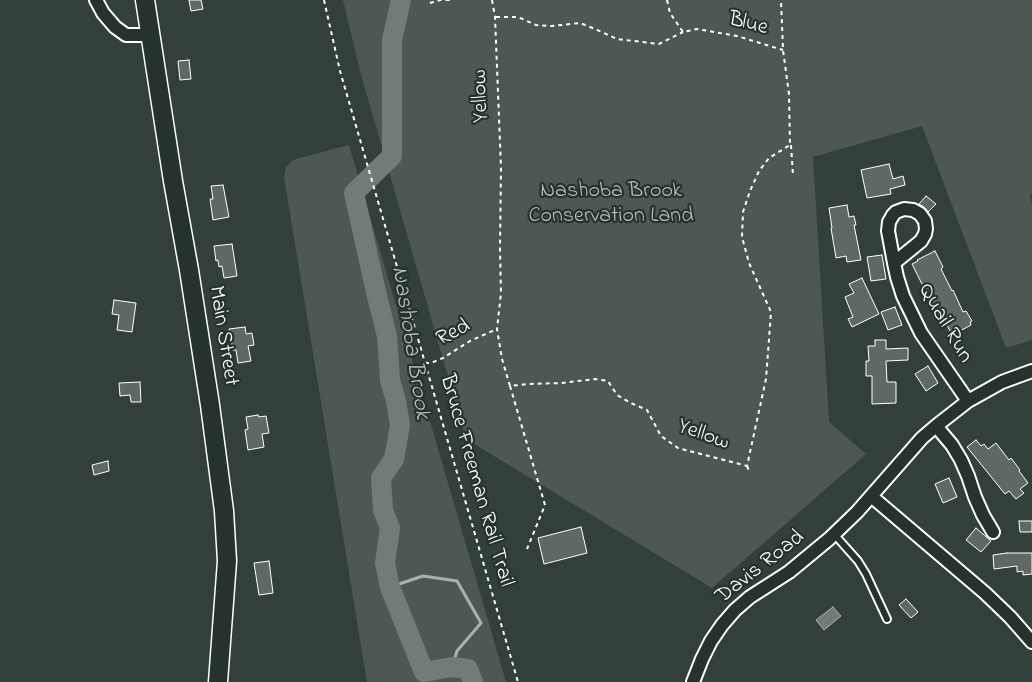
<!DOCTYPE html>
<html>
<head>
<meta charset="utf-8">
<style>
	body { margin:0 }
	canvas { display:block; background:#333f3a }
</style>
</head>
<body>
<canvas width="1032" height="682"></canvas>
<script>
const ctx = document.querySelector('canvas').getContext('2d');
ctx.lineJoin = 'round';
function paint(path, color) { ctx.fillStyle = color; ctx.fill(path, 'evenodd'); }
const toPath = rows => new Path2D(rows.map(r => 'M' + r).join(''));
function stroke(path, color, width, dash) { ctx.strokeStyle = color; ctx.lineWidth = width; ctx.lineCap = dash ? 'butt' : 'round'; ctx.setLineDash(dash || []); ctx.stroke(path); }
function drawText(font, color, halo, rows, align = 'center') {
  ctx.font = font + ' "Indie Flower",sans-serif'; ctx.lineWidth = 4.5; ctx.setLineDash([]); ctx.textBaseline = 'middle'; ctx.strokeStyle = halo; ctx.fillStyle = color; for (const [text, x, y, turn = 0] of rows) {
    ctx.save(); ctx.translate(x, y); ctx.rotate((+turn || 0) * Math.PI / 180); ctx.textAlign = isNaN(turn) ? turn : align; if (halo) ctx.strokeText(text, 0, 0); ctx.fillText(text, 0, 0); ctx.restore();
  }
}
paint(toPath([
	[343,0,1032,0,1032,194,1030,195,1032,205,1032,340,1006,348,922,126,813,157,829,422,866,454,712,588,466,439,360,71],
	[349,145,441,459,506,682,367,682,284,177,286,167,291,162,296,159]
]), '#4d5853');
const water = toPath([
	[833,607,841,616,824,630,816,620,833,607]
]);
paint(water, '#737b78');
stroke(water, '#abb0ae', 1);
stroke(toPath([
	[390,587,423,576,457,581,481,623,457,651,452,667]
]), '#abb0ae', 3);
stroke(toPath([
	[401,0,392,40,392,156,354,193,376,292,387,336,390,380,396,401,400,425,394,459,381,478,383,510,390,528,385,563,390,587,424,672,452,667,468,669,473,682]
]), '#737b78', 20);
const building = toPath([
	[189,0,201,0,203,9,191,11,189,0],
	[189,60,191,79,180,80,178,61,189,60],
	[889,164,893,179,903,176,905,185,890,189,891,194,867,198,861,170,889,164],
	[223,185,229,217,213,220,210,199,213,199,211,186,223,185],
	[926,196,936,204,928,212,924,207,919,204,926,196],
	[847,205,849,217,854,216,856,225,854,225,861,260,847,262,846,256,836,258,831,228,832,228,829,208,847,205],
	[232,244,237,276,224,278,222,266,219,267,218,260,216,261,214,246,232,244],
	[935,251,943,267,941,269,952,291,953,290,963,312,966,311,972,321,970,322,971,325,956,333,956,332,954,332,952,330,950,331,945,321,940,324,935,315,937,314,912,264,918,261,917,260,935,251],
	[882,255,886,279,871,281,867,257,882,255],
	[862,278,879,314,852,327,848,319,853,317,845,297,854,293,849,284,862,278],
	[114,300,136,303,132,332,117,330,119,315,112,314,114,300],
	[895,307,902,325,888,330,881,312,895,307],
	[245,327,246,334,252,333,254,345,248,346,251,361,238,363,236,350,233,350,229,329,245,327],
	[875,340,886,340,886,349,908,348,908,360,886,361,887,382,896,382,896,403,872,404,872,376,866,376,866,361,869,361,868,346,875,346,875,340],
	[928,366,938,383,926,391,915,374,928,366],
	[140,382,141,402,131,402,130,395,120,396,119,383,140,382],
	[258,415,259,417,266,416,269,433,262,434,264,447,248,450,245,430,248,429,246,417,258,415],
	[976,440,981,446,984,444,988,449,996,443,1009,460,1011,458,1020,470,1019,471,1028,483,1020,489,1024,493,1016,499,1009,491,1005,494,967,447,976,440],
	[108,461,109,471,94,475,92,465,108,461],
	[949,478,957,497,943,503,935,484,949,478],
	[1019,521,1032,521,1032,532,1020,532,1019,521],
	[581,527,587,553,544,564,538,538,581,527],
	[976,528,991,541,981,552,966,540,976,528],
	[1007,553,1032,553,1032,574,1023,575,1023,571,1017,572,1017,566,994,569,993,555,1007,553],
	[269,561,273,593,259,595,254,563,269,561],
	[906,599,918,612,911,618,899,605,906,599]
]);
paint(building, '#5f6964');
stroke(building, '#fff', 1);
const lane = toPath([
	[834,534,858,561,866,574,887,619]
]);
const street = toPath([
	[96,0,103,13,115,27,126,35,151,35],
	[894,263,921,241,925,234,926,229,925,221,920,214,913,210,904,209,896,212,893,215,889,222,888,231,894,263,897,277,903,296,921,333,968,401],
	[936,426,952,445,961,460,968,476,975,497,983,515,993,532],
	[871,496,985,593,1010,617,1032,642],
	[693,682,702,659,711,641,722,625,735,610,750,597,789,572,829,539,857,512,922,438,936,426,968,401,1002,382,1032,371]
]);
const secondary = toPath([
	[145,0,173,181,189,270,210,405,224,511,227,561,218,682]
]);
stroke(lane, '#fff', 10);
stroke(street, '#fff', 16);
stroke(secondary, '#fff', 21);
stroke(toPath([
	[324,0,340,71,518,682],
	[492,0,495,17,501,168,500,248,501,293,497,329,502,359,510,386,529,384,562,383,595,379,608,381,617,395,631,403,647,410,661,436,678,448,747,466,766,379,771,312,749,263,742,237,743,212,750,191,759,171,769,158,790,145,789,94,783,50,781,0],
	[667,0,670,13,683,32,697,29,737,36,783,50],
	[430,3,440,0,450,0],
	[496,17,518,17,536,25,552,26,580,23,595,29,617,39,659,44,683,32],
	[791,145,793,175],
	[425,363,431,363,443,358,470,341,497,329],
	[510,386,545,505,527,549],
	[747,466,750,473]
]), '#fff', 2, [4, 4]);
stroke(lane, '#26332d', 6);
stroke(street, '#26332d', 12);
stroke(secondary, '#26332d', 18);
drawText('22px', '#fff', '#26332d', [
	["Blue",748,25,14],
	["Yellow",482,96,-92],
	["Quail Run",944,324,60],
	["Red",454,334,-28],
	["Main Street",222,336,81],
	["Yellow",703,436,20],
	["Bruce Freeman Rail Trail",475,481,74],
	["Davis Road",761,568,-38]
]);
drawText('22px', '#b8bcba', '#26332d', [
	["Nashoba Brook",611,192],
	["Conservation Land",611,217]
]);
drawText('italic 24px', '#b9bdbc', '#26332d', [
	["Nashoba Brook",409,343,81]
]);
</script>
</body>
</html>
